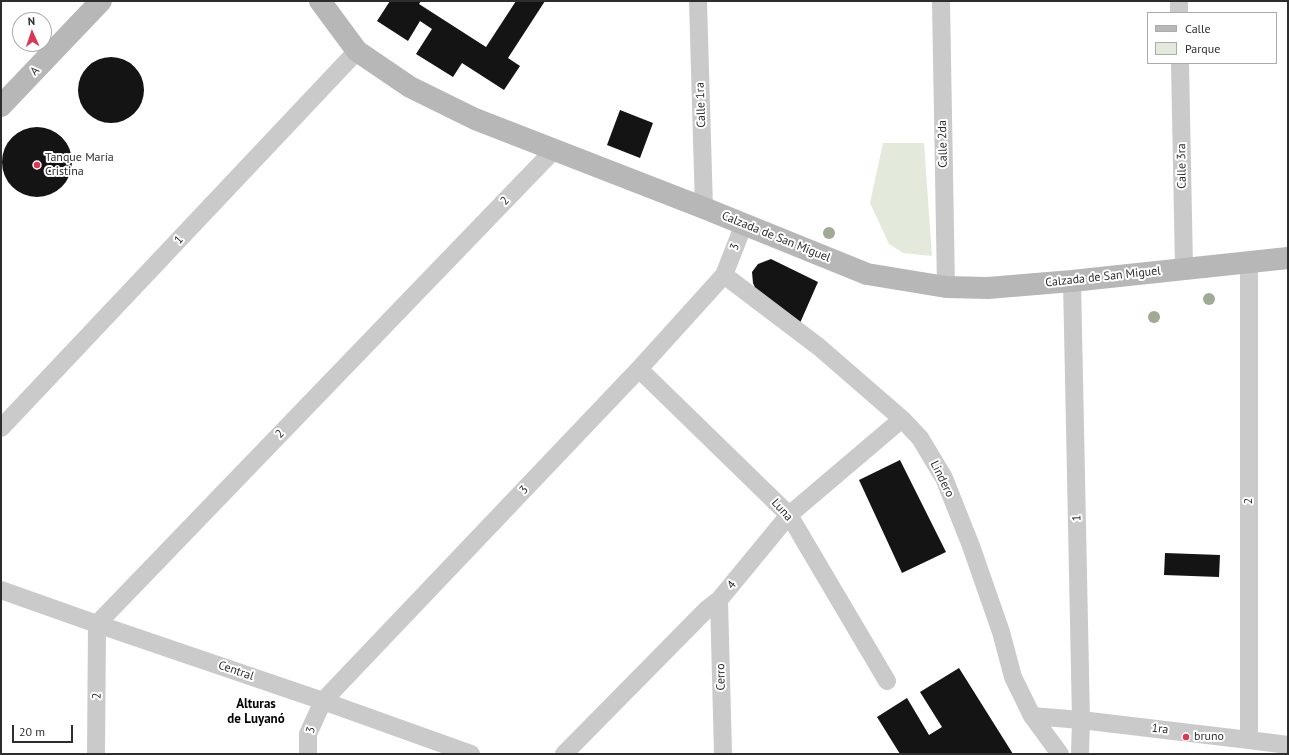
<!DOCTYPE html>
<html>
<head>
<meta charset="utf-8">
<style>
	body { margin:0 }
	#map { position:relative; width:1289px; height:755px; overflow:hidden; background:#fff; font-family:"PT Sans",sans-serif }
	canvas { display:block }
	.frame { position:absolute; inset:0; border:2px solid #2d2d2d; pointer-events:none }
	.legend { position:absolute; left:1147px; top:12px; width:130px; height:52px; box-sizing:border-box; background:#fff; border:1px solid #ababab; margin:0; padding:5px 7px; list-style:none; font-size:12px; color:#2d2d2d }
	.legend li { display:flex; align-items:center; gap:8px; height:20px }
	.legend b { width:20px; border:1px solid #ababab }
	.north { position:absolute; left:12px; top:12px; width:40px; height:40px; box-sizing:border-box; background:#fff; border:1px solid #ababab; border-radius:50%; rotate:357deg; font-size:11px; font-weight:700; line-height:16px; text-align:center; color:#2d2d2d }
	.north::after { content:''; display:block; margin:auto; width:14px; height:18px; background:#db3754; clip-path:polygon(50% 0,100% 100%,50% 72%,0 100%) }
	.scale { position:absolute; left:12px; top:725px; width:61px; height:18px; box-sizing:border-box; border:2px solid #2d2d2d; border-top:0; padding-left:5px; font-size:12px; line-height:14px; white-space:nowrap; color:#2d2d2d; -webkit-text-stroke:3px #fff; paint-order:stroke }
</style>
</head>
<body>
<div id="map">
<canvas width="1289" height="755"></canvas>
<div class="frame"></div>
<ul class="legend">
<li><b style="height:5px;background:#b7b7b7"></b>Calle</li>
<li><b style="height:11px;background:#e4eadb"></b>Parque</li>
</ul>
<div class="north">N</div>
<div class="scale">20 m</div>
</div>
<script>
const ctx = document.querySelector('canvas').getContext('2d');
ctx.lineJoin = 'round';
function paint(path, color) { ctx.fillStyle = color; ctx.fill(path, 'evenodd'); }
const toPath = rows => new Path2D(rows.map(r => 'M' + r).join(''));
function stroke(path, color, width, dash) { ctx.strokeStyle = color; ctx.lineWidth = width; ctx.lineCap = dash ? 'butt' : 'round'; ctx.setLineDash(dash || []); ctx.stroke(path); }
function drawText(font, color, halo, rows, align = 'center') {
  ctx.font = font + ' "PT Sans",sans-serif'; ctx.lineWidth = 4; ctx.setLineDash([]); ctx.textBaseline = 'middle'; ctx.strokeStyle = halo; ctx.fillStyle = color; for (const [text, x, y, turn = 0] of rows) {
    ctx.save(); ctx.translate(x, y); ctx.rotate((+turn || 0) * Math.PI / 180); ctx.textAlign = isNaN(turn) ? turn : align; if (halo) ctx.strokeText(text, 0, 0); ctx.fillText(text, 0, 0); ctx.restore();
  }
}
paint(toPath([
	[883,143,924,143,932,256,903,253,889,244,870,203]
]), '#e4eadb');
paint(toPath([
	[390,1,421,1,419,4,486,47,516,1,545,1,508,58,520,66,504,90,462,63,453,77,416,54,432,29,420,21,408,41,377,21],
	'78 90a33 33 0 1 1 66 0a33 33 0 1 1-66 0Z',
	[620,110,653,123,640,158,607,145],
	'2 162a35 35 0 1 1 70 0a35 35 0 1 1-70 0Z',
	[771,259,818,282,800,323,756,290,753,283,752,272,758,264],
	[900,460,946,552,902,573,859,480],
	[1165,553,1220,555,1219,577,1164,575],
	[959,668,1013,754,900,754,877,717,907,698,929,735,942,727,920,692]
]), '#141414');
stroke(toPath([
	[698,1,704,208],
	[941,1,946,287],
	[1179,1,1179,13],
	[1180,63,1184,268],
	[724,275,819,347,902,419,920,438,944,478,971,546,1001,632,1013,677,1032,716,1060,754],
	[1072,281,1081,720,1080,754],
	[639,369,789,515,887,681],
	[1,428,357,51],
	[1,590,97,624,323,701,471,754],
	[719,600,723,754],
	[1032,716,1081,720,1249,740,1288,745],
	[1249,740,1249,262],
	[96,754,97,624,554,150],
	[308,754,308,734,323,701,639,369,724,275,744,224],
	[564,754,706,610,719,600,789,515,902,419]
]), '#cacaca', 18);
stroke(toPath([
	[320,1,357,51,410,87,475,119,704,208,867,274,946,287,988,288,1072,281,1288,258],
	[1,106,101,1]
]), '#b7b7b7', 22);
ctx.fillStyle = '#a1aa94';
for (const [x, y] of [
	[829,233],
	[1209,299],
	[1154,317]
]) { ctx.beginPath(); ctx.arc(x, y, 6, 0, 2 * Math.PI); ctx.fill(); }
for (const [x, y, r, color] of [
	[37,165,4,"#db3754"],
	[1186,737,4,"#db3754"]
]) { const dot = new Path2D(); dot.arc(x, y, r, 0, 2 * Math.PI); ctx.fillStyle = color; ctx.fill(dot); stroke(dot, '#fff', 1.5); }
drawText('12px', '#2d2d2d', '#fff', [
	["A",35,71,-46],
	["Calle 1ra",701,105,-92],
	["Calle 2da",943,144,-91],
	["Calle 3ra",1182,166,-91],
	["2",505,201,-46],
	["Calzada de San Miguel",776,237,22],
	["1",179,240,-47],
	["3",735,247,-69],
	["Calzada de San Miguel",1103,277,-6],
	["2",280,434,-46],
	["Lindero",942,479,64],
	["3",524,490,-46],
	["2",1249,501,-90],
	["Luna",782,510,48],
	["1",1077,518,-91],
	["4",732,585,-51],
	["Central",236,671,19],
	["Cerro",721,677,-91],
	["2",97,696,-89],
	["1ra",1160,729,7],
	["3",311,730,-72]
]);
drawText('12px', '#2d2d2d', '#fff', [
	["Tanque María",45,158],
	["Cristina",45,172],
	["bruno",1194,737]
], 'left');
drawText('bold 13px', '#000', '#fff', [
	["Alturas",256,704],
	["de Luyanó",256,719]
]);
</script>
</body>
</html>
